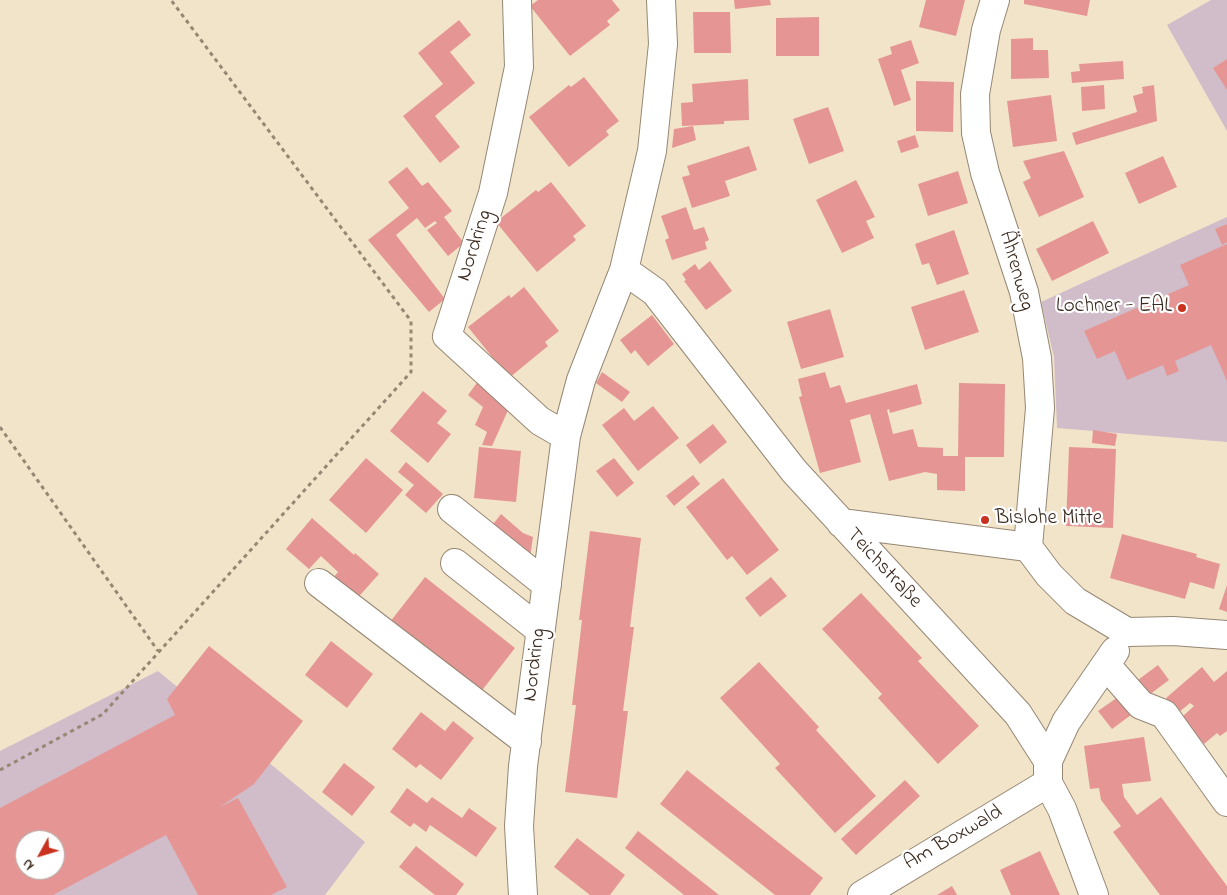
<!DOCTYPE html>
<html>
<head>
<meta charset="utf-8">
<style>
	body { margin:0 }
	#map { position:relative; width:1227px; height:895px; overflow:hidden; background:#f2e4c9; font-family:"Indie Flower",sans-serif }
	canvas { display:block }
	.north { position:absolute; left:15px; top:830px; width:50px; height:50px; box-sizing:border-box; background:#fff; border:1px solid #b1aaa5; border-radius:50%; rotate:231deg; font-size:14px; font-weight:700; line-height:20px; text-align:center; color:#3b2a1e }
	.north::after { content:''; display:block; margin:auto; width:18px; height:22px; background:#c8321e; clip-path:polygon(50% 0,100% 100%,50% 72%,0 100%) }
</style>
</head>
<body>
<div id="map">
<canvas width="1227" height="895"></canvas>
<div class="north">N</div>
</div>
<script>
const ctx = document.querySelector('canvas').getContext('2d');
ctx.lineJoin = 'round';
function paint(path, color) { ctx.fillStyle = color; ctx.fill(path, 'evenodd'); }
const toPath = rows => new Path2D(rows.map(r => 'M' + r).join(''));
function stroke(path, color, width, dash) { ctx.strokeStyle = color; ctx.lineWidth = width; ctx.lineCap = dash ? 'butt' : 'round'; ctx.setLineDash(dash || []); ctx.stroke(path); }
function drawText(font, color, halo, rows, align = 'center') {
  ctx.font = font + ' "Indie Flower",sans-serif'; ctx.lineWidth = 4.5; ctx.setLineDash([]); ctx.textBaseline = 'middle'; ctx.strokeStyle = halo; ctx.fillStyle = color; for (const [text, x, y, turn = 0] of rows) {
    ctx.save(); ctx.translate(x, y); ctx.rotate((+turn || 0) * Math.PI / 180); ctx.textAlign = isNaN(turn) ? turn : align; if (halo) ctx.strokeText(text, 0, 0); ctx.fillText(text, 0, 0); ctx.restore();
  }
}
paint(toPath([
	[1211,0,1227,0,1227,131,1167,25],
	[1227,217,1227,442,1057,428,1054,357,1041,302],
	[158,671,365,842,325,895,0,895,0,751],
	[25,840,55,840,55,870,25,870]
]), '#d1bdca');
paint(toPath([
	[538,0,612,0,620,10,607,21,610,25,570,56,530,6],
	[734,0,770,0,771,5,735,9],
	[926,0,965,0,956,36,919,27],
	[1024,0,1090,0,1087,16,1024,4],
	[693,12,730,12,731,53,694,53],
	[819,17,819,56,776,56,776,18],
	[459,20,471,35,450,52,475,83,435,116,460,147,440,163,403,116,443,84,418,53],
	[1033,38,1033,50,1048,50,1049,78,1011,79,1011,39],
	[911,40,919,63,901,70,911,100,894,106,878,59,892,54,890,47],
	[1227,59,1227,90,1213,68],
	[1123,61,1124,79,1072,83,1071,72,1080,71,1079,64],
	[584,77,619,121,606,131,609,135,569,167,529,117,569,85,571,87],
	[748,79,749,120,724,121,724,124,682,126,681,103,693,102,692,84],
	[916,81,954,82,953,132,916,131],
	[1104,85,1105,109,1082,111,1081,87],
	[1154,85,1157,121,1076,145,1072,133,1137,112,1133,96,1143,93,1142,87],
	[1051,95,1057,141,1013,147,1007,101],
	[828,107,844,151,809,164,793,119],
	[693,126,696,140,672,148,674,129],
	[915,135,919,147,901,153,897,141],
	[749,146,757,170,725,181,730,196,692,208,682,177,690,175,687,166],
	[1064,151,1084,197,1039,217,1023,182,1031,178,1023,161],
	[1163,156,1177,187,1139,204,1125,173],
	[407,167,422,186,428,182,452,211,444,217,464,243,448,256,427,230,437,223,435,221,425,228,417,218,396,235,445,299,429,312,368,240,409,208,388,182],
	[958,171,968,203,928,216,918,184],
	[856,180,875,217,866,221,874,238,842,253,816,200],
	[551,182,586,226,573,236,576,240,537,272,496,222,536,190,538,192],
	[686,207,694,230,704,227,709,240,705,242,707,249,672,260,665,240,669,238,661,216],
	[1093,221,1109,253,1052,281,1036,249],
	[1227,224,1227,242,1222,245,1215,229],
	[954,230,969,274,937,285,929,263,922,265,915,244],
	[1227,244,1227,381,1211,345,1175,361,1179,371,1167,376,1163,365,1127,380,1115,351,1097,359,1084,331,1189,285,1180,265],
	[710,261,732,291,706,310,684,281,686,280,682,274,695,264,699,270],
	[524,287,559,331,545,342,548,346,509,378,468,327,509,295,511,298],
	[964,290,979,332,925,350,911,307],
	[830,309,844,357,801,369,787,322],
	[652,315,674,344,648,366,635,350,631,354,620,340],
	[602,372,630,392,622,402,596,383],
	[825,372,830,388,840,385,846,403,917,384,922,404,890,413,889,409,887,410,893,434,913,429,918,447,943,448,943,456,958,456,959,383,1005,384,1004,457,965,457,965,491,937,490,937,474,925,472,889,481,870,414,850,420,861,462,820,473,799,397,802,396,798,379],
	[479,380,509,408,492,446,482,445,487,432,475,425,483,407,468,395],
	[423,391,447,411,437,423,451,434,428,463,390,431],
	[653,406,679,438,638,471,602,425,624,408,634,421],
	[713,424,727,442,700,464,686,445],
	[1093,430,1117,434,1115,446,1092,443],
	[479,447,521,451,516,502,474,498],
	[1069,447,1116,449,1113,528,1066,526],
	[366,458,403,490,366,533,329,500],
	[614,458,634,483,617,497,596,471],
	[406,462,443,494,426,513,405,495,414,485,398,472],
	[693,475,700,484,674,506,666,496],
	[723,478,779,550,747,575,732,556,727,560,686,507],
	[501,514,523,533,533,537,530,557,490,528],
	[312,518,354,555,355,553,379,574,352,604,329,583,338,572,321,556,309,569,286,549],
	[590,531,641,538,630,627,634,627,623,711,628,711,617,798,565,792,576,705,572,705,582,620,579,620],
	[1122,534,1197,554,1196,557,1220,564,1214,589,1190,582,1185,599,1110,578],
	[425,577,515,648,480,693,390,622],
	[771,577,787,596,760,617,745,598],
	[1227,585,1227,612,1219,609],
	[861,593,922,658,918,661,979,726,938,764,878,698,882,694,822,629],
	[331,641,373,674,347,708,305,675],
	[209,646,303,721,254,784,220,807,238,798,287,887,271,895,198,895,166,835,53,895,0,895,0,808,175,715,167,699],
	[25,840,55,840,55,870,25,870],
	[759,662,819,727,816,730,876,796,835,833,775,768,780,764,720,698],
	[1158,665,1169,680,1149,695,1138,680],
	[1202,667,1214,682,1227,671,1227,731,1220,736,1217,733,1204,744,1182,717,1194,706,1190,703,1178,713,1166,698],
	[1118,697,1131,715,1112,729,1098,711],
	[421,712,445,731,453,721,474,738,441,780,420,764,416,768,392,749],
	[1144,737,1151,781,1122,784,1124,797,1137,815,1161,797,1227,886,1227,895,1160,895,1113,832,1121,826,1101,800,1099,788,1090,789,1084,746],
	[344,763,375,787,352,816,322,792],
	[687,770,823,878,810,895,775,895,660,804],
	[905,780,920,796,856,855,841,839],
	[407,788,427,803,432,797,462,818,469,808,497,828,476,857,430,825,426,832,414,823,410,827,390,812],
	[638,831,719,895,684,895,625,848],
	[577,838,625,875,610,895,590,895,554,867],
	[416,846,464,884,456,895,435,895,399,867],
	[1040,851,1060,895,1011,895,1000,870],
	[952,886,957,895,937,895]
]), '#e59694');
const minor = toPath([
	[517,0,519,67,493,193,447,336,540,421,566,436],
	[995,0,986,30,975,94,976,133,985,173,1024,292,1037,358,1040,408,1028,547],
	[624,270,655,292,794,471,1018,714,1048,761,1048,783,1062,809,1094,895],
	[452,509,547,585],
	[841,523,1028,547,1049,575,1075,601,1127,632,1173,631,1227,635],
	[455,563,540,630],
	[319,583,527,742],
	[1106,665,1141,705,1164,714,1227,802],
	[1048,761,1066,722,1115,651],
	[523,895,519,826,523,766,566,436,581,380,624,270,652,151,663,44,661,0],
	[862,895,1048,783]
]);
stroke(minor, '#968774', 30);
stroke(toPath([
	[0,427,158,651],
	[0,770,103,714,411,372,411,321,171,0]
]), '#968774', 3, [4, 4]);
stroke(minor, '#fff', 28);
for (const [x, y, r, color] of [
	[1182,308,5,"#c8321e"],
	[985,520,5,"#c8321e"]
]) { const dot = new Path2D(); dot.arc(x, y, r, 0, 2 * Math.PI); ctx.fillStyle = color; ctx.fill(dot); stroke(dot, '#fff', 2); }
drawText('21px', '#3b2a1e', '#fff', [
	["Nordring",476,246,-72],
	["Ährenweg",1015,271,74],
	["Teichstraße",883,569,47],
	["Nordring",536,665,-83],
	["Am Boxwald",954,839,-30]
]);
drawText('21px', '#3b2a1e', '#fff', [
	["Lochner - EAL",1172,308],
	["Bislohe Mitte",995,520,"left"]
], 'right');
</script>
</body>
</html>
